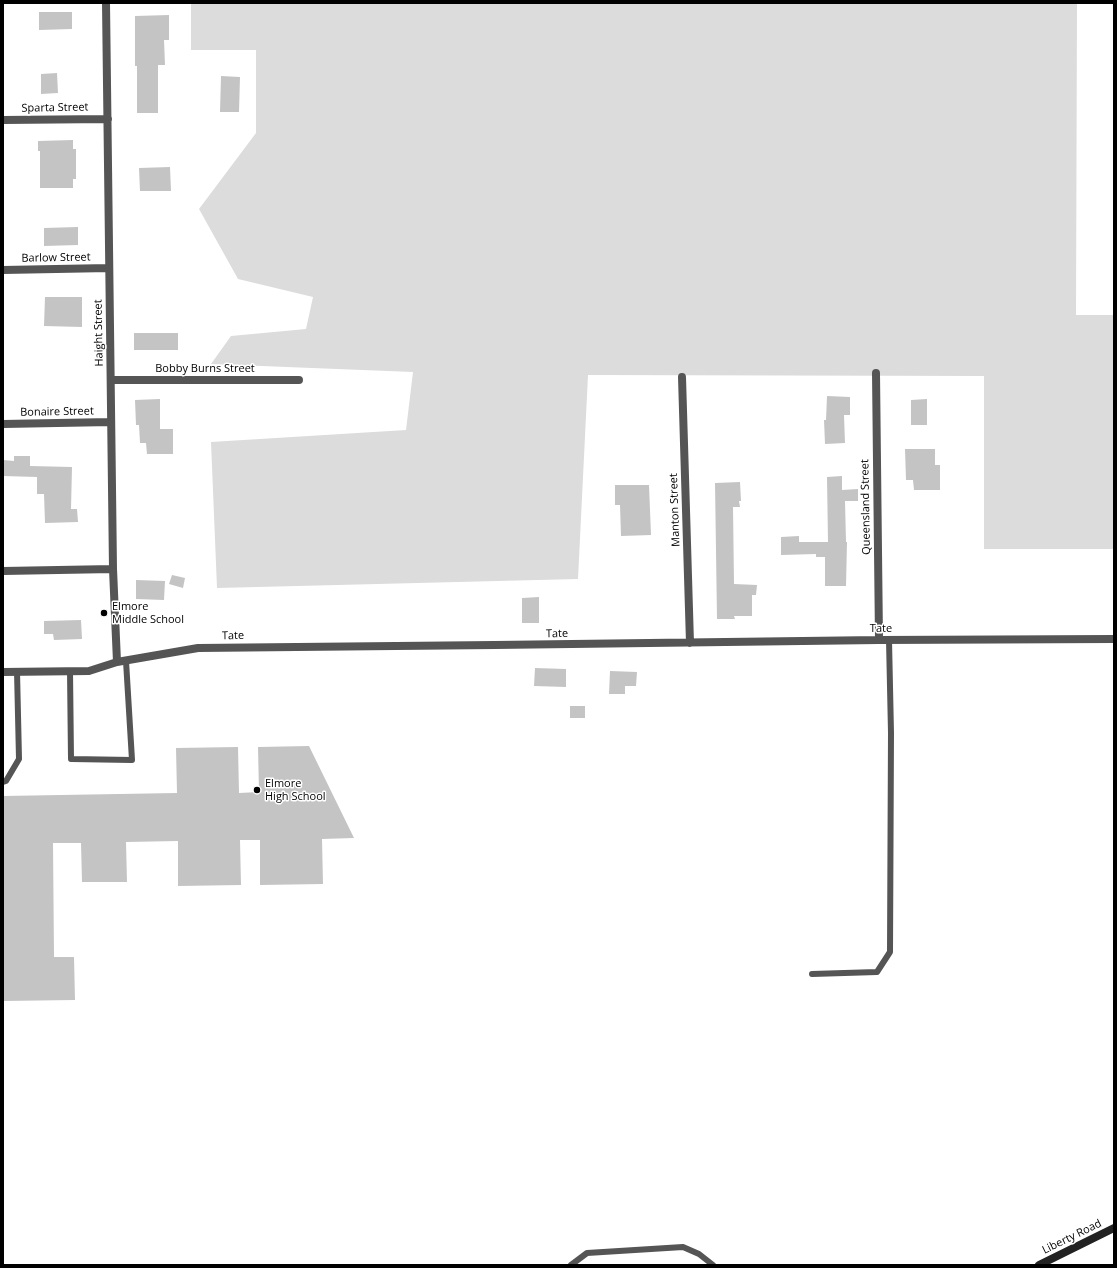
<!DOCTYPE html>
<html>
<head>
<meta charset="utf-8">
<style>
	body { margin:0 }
	#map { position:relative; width:1117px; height:1268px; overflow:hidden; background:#fff; font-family:"Open Sans",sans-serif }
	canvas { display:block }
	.frame { position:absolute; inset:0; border:4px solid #000; pointer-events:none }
</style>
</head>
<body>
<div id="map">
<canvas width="1117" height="1268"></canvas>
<div class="frame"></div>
</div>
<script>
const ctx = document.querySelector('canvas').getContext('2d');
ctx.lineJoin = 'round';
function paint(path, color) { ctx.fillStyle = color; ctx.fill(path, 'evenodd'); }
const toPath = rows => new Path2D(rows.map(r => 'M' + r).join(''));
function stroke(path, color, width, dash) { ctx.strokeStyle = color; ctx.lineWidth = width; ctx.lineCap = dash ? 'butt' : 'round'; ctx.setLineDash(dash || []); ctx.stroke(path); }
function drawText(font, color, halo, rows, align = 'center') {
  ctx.font = font + ' "Open Sans",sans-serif'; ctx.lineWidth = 3; ctx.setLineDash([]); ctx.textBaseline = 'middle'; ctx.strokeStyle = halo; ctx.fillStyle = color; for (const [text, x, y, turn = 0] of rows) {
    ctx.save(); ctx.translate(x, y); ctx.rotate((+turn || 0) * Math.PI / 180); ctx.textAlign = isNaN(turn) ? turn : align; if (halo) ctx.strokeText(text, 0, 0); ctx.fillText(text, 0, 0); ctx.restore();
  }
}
paint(toPath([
	[191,3,1077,3,1076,315,1114,315,1114,549,984,549,984,376,588,375,578,579,217,588,211,442,406,430,413,372,211,364,231,336,306,329,313,297,238,279,199,209,256,133,256,50,191,50]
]), '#dcdcdc');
paint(toPath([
	[39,12,72,12,72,29,39,30],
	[169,15,169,40,164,40,165,65,158,65,158,113,137,113,137,66,135,66,135,16],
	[57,73,58,93,41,94,41,74],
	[221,76,240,77,239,112,220,112],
	[73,140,73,149,76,149,76,179,73,179,73,188,40,188,40,151,38,151,38,141],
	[170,167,171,191,140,191,139,168],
	[78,227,78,245,44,246,44,228],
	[45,297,82,297,82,327,44,326],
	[134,333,178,333,178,350,134,350],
	[827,396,850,397,850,415,844,415,845,443,825,444,824,420,826,420],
	[160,399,160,429,173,429,173,454,147,454,146,443,140,443,139,425,136,425,135,400],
	[927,399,927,425,911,425,911,400],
	[905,449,935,449,935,465,940,465,940,490,914,490,913,480,906,480],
	[14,456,30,456,30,466,72,467,71,509,77,509,78,522,45,523,44,494,37,494,37,477,3,476,3,460,14,461],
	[842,476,842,490,858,489,858,501,845,501,846,542,847,542,846,586,825,586,825,557,816,557,816,554,781,555,781,537,799,536,799,542,828,542,827,477],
	[740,482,741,501,739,501,740,507,733,507,734,584,757,585,756,595,752,595,752,616,734,616,735,619,717,619,715,483],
	[615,485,649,485,651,535,621,536,620,505,615,505],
	[172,575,185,578,183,588,169,584],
	[136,580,165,581,164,600,136,599],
	[539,597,539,623,522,623,522,598],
	[81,620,82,639,54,640,53,634,44,634,44,621],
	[535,668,566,669,566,687,534,686],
	[610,671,637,672,636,686,625,686,625,694,609,694],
	[570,706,585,706,585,718,570,718],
	[309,746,354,838,322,839,323,884,260,885,260,840,240,840,241,885,178,886,178,841,126,842,127,882,82,882,81,843,53,843,54,957,74,957,75,1000,3,1001,3,796,177,793,176,748,238,747,239,793,259,792,258,747]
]), '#c4c4c4');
stroke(toPath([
	[70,671,71,759,132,760,126,661],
	[3,782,6,781,19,759,17,671],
	[812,974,877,972,890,952,891,733,889,640],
	[571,1265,587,1253,683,1247,699,1254,713,1265]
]), '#555', 6);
stroke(toPath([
	[106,3,113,569,117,662],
	[3,120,108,119],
	[3,270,109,268],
	[876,373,879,640],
	[682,377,690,643],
	[111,380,299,380],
	[3,424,111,422],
	[3,571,113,569],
	[3,672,89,671,117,662,198,648,495,645,879,640,1114,639]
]), '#555', 8);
stroke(toPath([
	[1039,1265,1114,1228]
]), '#222', 8);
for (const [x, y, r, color] of [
	[104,613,4,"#000"],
	[257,790,4,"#000"]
]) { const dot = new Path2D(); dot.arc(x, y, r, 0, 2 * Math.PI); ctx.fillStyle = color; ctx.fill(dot); stroke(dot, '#fff', 1.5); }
drawText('11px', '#000', '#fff', [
	["Sparta Street",55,108,-1],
	["Barlow Street",56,258,-1],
	["Haight Street",99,333,-91],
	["Bobby Burns Street",205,369],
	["Bonaire Street",57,412,-1],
	["Queensland Street",866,507,-91],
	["Manton Street",675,510,-92],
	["Tate",881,629],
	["Tate",557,634,-1],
	["Tate",233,636,-1],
	["Liberty Road",1072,1237,-26]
]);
drawText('11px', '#000', '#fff', [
	["Elmore",112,607],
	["Middle School",112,620],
	["Elmore",265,784],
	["High School",265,797]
], 'left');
</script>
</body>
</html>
